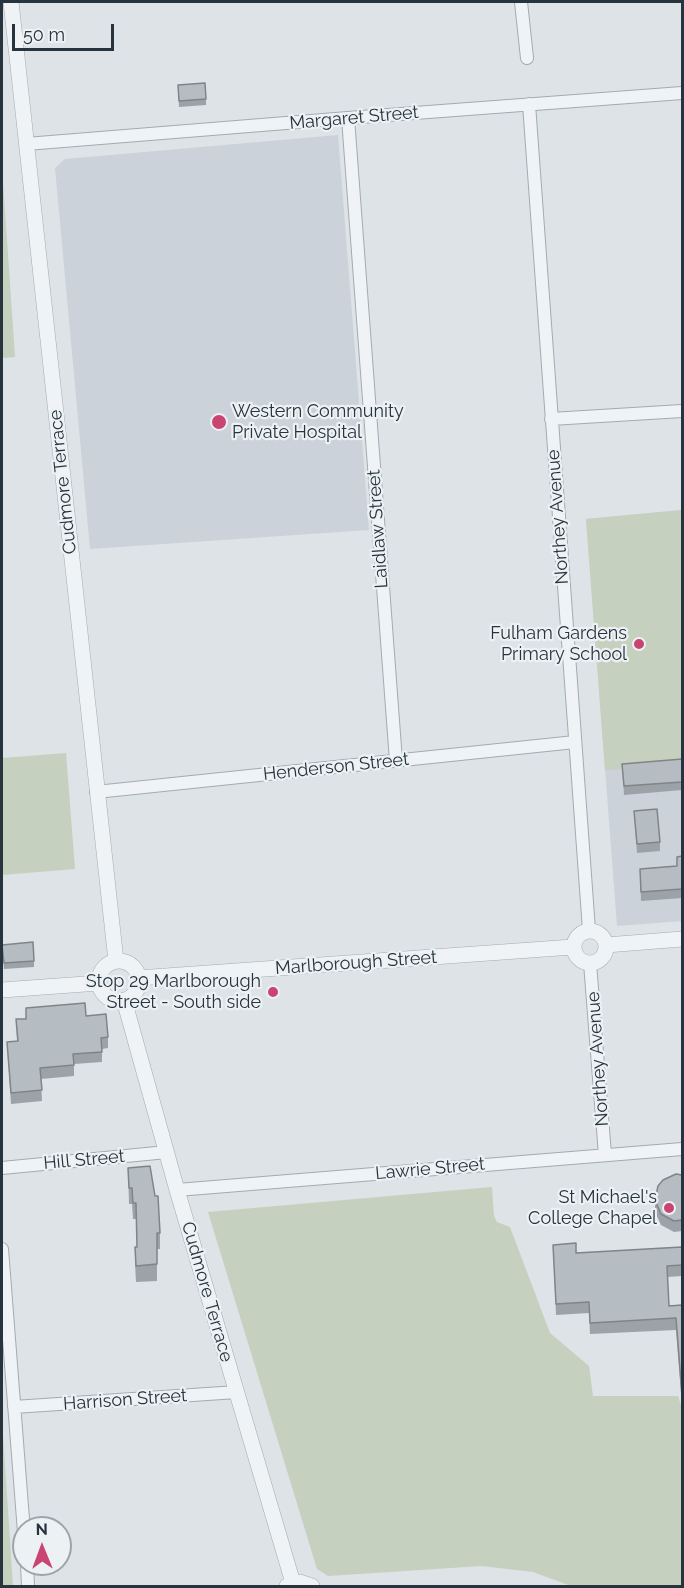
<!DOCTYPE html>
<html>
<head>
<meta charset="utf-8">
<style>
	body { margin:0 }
	#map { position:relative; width:684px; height:1588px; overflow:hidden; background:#dde3e7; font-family:Raleway,sans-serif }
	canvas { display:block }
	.frame { position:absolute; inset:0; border:3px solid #27333d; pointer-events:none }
	.north { position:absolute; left:12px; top:1516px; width:60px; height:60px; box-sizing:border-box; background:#ecf1f4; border:2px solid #9da5ab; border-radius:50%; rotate:359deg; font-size:16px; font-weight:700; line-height:24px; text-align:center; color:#27333d }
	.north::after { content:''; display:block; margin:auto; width:21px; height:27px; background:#ca4472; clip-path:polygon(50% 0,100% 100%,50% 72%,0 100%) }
	.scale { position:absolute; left:12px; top:24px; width:102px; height:27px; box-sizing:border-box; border:3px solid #27333d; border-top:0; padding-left:8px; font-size:18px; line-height:21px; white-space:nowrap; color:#27333d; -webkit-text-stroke:4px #ecf1f4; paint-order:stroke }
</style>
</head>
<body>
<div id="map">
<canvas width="684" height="1588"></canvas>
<div class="frame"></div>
<div class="north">N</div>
<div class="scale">50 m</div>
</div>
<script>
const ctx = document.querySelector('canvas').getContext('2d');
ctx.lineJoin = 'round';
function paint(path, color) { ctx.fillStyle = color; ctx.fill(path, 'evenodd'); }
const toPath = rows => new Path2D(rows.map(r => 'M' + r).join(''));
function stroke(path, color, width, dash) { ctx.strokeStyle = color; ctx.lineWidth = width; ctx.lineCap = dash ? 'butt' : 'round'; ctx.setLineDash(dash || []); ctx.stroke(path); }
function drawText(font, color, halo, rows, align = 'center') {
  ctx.font = font + ' Raleway,sans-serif'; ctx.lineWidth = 4.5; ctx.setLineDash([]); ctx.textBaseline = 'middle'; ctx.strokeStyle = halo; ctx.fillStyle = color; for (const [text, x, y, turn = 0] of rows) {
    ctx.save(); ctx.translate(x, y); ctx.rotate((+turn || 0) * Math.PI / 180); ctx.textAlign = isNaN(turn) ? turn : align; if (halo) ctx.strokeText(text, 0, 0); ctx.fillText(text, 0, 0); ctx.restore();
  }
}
paint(toPath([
	[338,135,369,530,90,549,55,168,65,159],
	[682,510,682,921,617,926,586,519]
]), '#cbd2d9');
paint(toPath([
	[2,167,15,357,2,358],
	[682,510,682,766,605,770,586,519],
	[66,753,75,869,2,875,2,758],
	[492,1187,494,1216,497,1222,510,1227,550,1333,589,1366,593,1396,678,1396,682,1408,682,1586,571,1586,533,1572,482,1566,328,1576,317,1569,208,1212],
	[2,1420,13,1586,2,1586]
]), '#c6d0bf');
const minor = toPath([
	[521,2,527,58],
	[529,104,589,930],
	[348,118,396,761],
	[26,144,348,118,682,93],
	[551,419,682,411],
	[96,792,575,742],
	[590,963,605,1155],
	[2,1168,167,1152],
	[177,1190,682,1149],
	[2,1249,24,1532],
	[14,1407,237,1392],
	[27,1564,28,1586]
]);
const tertiary = toPath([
	[11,2,116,961],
	'574 947a16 16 0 1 1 32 0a16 16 0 1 1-32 0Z',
	[606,945,682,939],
	'99 981a20 20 0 1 1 40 0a20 20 0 1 1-40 0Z',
	[138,978,573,947],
	[2,990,99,983],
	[124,1000,177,1190,293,1583],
	[287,1586,300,1582,312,1586]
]);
stroke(minor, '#a3abb1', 14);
stroke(tertiary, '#a3abb1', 16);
stroke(minor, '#f0f3f5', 12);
stroke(tertiary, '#f0f3f5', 15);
paint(toPath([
	[178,85,206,99,206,105,179,107],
	[682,759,682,790,624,795,622,764],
	[634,811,660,842,660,851,637,853],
	[682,856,682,898,641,901,640,869,677,866,677,857],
	[2,945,34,961,34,967,4,969],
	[26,1008,86,1016,108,1037,108,1048,102,1049,102,1062,74,1064,74,1076,41,1079,42,1101,11,1104,7,1042,17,1041,16,1019,26,1019],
	[128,1168,160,1233,160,1249,157,1249,157,1281,136,1282,135,1263,135,1247,137,1247,136,1219,133,1219,132,1204,129,1204],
	[682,1175,682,1231,674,1232,661,1225,655,1212,655,1200],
	[553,1245,576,1253,682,1247,682,1276,667,1277,669,1306,682,1305,682,1406,676,1330,590,1334,589,1313,556,1315]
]), '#9ca3a8');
const building = toPath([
	[205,83,206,99,179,101,178,85,205,83],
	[682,759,682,782,624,786,622,764,682,759],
	[657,809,660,842,637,844,634,811,657,809],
	[682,856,682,889,641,892,640,869,677,866,677,857,682,856],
	[33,942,34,961,4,963,2,945,33,942],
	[85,1003,86,1016,106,1014,108,1037,101,1038,102,1052,73,1054,74,1065,40,1068,42,1090,11,1093,7,1042,18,1041,16,1019,26,1019,26,1008,85,1003],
	[150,1166,155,1196,158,1196,160,1233,157,1233,157,1264,136,1266,135,1247,137,1247,136,1203,133,1203,132,1188,129,1188,128,1168,150,1166],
	[676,1174,682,1175,682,1220,674,1221,661,1214,655,1200,658,1186,663,1180,676,1174],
	[576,1243,576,1253,682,1247,682,1265,667,1266,669,1306,682,1305,682,1395,676,1318,590,1323,589,1302,556,1304,553,1245,576,1243]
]);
paint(building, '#b5bdc3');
stroke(building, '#7f8488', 1.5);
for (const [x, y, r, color] of [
	[219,422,8,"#ca4472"],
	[639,644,6,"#ca4472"],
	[273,992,6,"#ca4472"],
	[669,1208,6,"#ca4472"]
]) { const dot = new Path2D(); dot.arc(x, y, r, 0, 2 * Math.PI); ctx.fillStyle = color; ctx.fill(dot); stroke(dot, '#ecf1f4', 2); }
drawText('18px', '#27333d', '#ecf1f4', [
	["Margaret Street",354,118,-5],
	["Cudmore Terrace",63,482,-96],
	["Northey Avenue",558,517,-94],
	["Laidlaw Street",378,529,-94],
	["Henderson Street",336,767,-6],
	["Marlborough Street",356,963,-4],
	["Northey Avenue",598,1059,-94],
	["Hill Street",84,1160,-5],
	["Lawrie Street",430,1169,-5],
	["Cudmore Terrace",207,1292,74],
	["Harrison Street",125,1400,-4]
]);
drawText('18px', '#27333d', '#ecf1f4', [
	["Western Community",232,412,"left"],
	["Private Hospital",232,433,"left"],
	["Fulham Gardens",627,634],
	["Primary School",627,655],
	["Stop 29 Marlborough",261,982],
	["Street - South side",261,1003],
	["St Michael's",657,1198],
	["College Chapel",657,1219]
], 'right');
</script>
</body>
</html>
